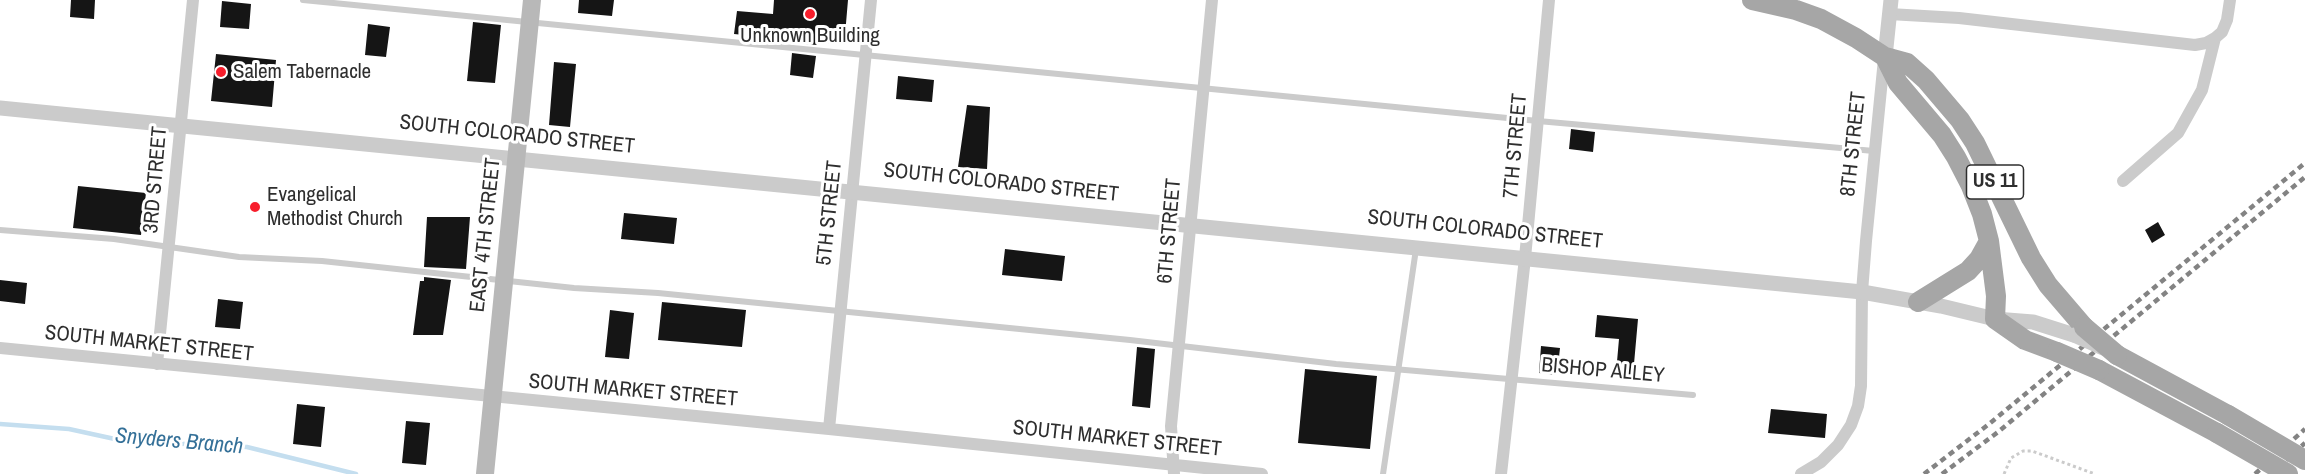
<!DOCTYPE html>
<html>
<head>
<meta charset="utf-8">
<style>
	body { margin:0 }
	canvas { display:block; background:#fff }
</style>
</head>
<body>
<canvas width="2305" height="474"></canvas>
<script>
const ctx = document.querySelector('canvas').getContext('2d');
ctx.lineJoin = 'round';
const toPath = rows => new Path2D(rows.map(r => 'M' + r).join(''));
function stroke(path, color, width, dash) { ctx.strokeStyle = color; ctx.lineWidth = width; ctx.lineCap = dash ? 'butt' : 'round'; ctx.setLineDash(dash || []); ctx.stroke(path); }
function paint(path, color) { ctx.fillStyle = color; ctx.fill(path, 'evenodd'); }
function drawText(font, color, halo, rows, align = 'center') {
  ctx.font = font + ' "Archivo Narrow",sans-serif'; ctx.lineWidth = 6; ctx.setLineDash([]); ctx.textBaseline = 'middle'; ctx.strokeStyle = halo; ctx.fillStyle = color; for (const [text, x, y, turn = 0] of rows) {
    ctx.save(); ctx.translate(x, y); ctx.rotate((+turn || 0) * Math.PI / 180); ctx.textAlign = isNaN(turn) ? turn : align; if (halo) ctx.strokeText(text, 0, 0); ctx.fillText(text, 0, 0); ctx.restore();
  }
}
stroke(toPath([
	[0,424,69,429,124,441,247,447,356,474]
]), '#c4deef', 4.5);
paint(toPath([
	[71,0,95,0,94,19,70,17],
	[579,0,614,0,612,16,578,13],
	[774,0,848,0,845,35,839,35,838,44,817,42,817,45,793,43,794,40,734,34,737,11,773,14],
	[222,1,251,4,249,29,220,27],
	[473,22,501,25,495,83,467,81],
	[368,24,390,27,386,57,365,55],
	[792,53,816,56,813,78,790,75],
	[216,54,276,60,272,107,211,101],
	[554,62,576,64,570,127,549,125],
	[898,76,934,80,932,102,896,99],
	[967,105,990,107,987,169,958,167],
	[1571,129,1595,132,1593,152,1569,149],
	[78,186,146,193,141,235,73,228],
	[624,213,677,218,674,244,621,239],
	[427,217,470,217,466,269,424,267],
	[2158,222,2165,235,2152,243,2145,230],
	[1005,249,1065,256,1062,281,1002,275],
	[424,277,451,280,443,335,413,335,420,281,424,281],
	[0,280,27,283,25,304,0,301],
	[218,299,243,302,240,329,215,327],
	[662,302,746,310,742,347,658,340],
	[610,310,634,313,629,359,605,357],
	[1597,315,1638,319,1633,375,1616,373,1619,339,1595,337],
	[1541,346,1560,348,1557,375,1539,373],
	[1137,347,1155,349,1150,408,1132,406],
	[1305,369,1377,376,1370,449,1298,443],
	[297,404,325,407,321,447,293,444],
	[1771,409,1827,414,1825,438,1768,433],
	[406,421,430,423,426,465,402,463]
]), '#151515');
stroke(toPath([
	[2004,474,2011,458,2023,451,2032,451,2095,474]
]), '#cbcbcb', 3, [3, 3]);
stroke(toPath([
	[303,0,1538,121,1874,151],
	[0,230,114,239,239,257,322,261,574,288,658,293,1130,340,1336,364,1693,395],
	[1383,474,1416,249]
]), '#cbcbcb', 6);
stroke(toPath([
	[1889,14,1959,18,2195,45,2206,43,2215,38],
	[2123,181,2178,133,2202,90,2215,38,2222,32,2227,20,2230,0],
	[0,348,829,429,1262,474],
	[157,364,193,0],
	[829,429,871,0],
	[1174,474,1171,426,1212,0],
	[1501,474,1525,258,1549,0],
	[1801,474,1821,462,1838,445,1851,425,1858,406,1861,386,1862,292,1866,241,1884,59]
]), '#cbcbcb', 12);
stroke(toPath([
	[1885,57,1891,0],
	[0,108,1862,292,1941,306,1995,319,2033,322,2074,335]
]), '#cbcbcb', 15);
stroke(toPath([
	[485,474,532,0]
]), '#b8b8b8', 18);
stroke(toPath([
	[1752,0,1796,10,1821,19,1856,38,1885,57,1907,63,1926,80,1960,120,1975,143,2031,258,2048,285,2084,327],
	[1885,57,1898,83,1942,135,1956,157,1971,186,1982,214,1989,241,1996,296,1995,319,2025,340,2057,352],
	[1918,302,1968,271,1979,259,1989,241],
	[2117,355,2228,415],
	[2099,370,2217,433]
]), '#a6a6a6', 20);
stroke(toPath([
	[1924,474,1989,424,2305,163],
	[1942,474,1998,432,2305,177],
	[2255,474,2305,429],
	[2270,474,2305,443]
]), '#838383', 4.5, [6, 4.5]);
stroke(toPath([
	[2074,335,2103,348]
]), '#cbcbcb', 15);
stroke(toPath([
	[2084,327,2117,355],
	[2057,352,2099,370],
	[2228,415,2305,460],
	[2217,433,2288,474]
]), '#a6a6a6', 20);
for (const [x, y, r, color] of [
	[810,14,6,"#f71e2c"],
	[221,72,6,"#f71e2c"],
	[255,207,6,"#f71e2c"]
]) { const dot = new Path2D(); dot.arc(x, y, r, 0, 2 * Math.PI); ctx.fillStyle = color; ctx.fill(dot); stroke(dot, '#fff', 2); }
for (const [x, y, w] of [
	[1995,182,57]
]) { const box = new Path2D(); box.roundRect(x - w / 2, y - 17, w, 34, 4.5); ctx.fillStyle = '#fff'; ctx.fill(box); stroke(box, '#2e2e2e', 1.5); }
drawText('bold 20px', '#2e2e2e', null, [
	["US 11",1995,182]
]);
drawText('21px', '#2e2e2e', '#fff', [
	["Unknown Building",810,36,"center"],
	["Salem Tabernacle",233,72],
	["Evangelical",267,195],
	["Methodist Church",267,219]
], 'left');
drawText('21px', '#2e2e2e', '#fff', [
	["SOUTH COLORADO STREET",517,135,6],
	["8TH STREET",1854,144,-84],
	["7TH STREET",1516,146,-85],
	["3RD STREET",156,180,-85],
	["SOUTH COLORADO STREET",1001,183,6],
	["5TH STREET",830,213,-84],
	["SOUTH COLORADO STREET",1485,230,6],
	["6TH STREET",1170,231,-85],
	["EAST 4TH STREET",486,235,-84],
	["SOUTH MARKET STREET",149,344,6],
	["BISHOP ALLEY",1603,371,5],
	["SOUTH MARKET STREET",633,391,5],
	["SOUTH MARKET STREET",1117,439,6]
]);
drawText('italic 22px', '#347098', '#fff', [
	["Snyders Branch",179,442,5]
]);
</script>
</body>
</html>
